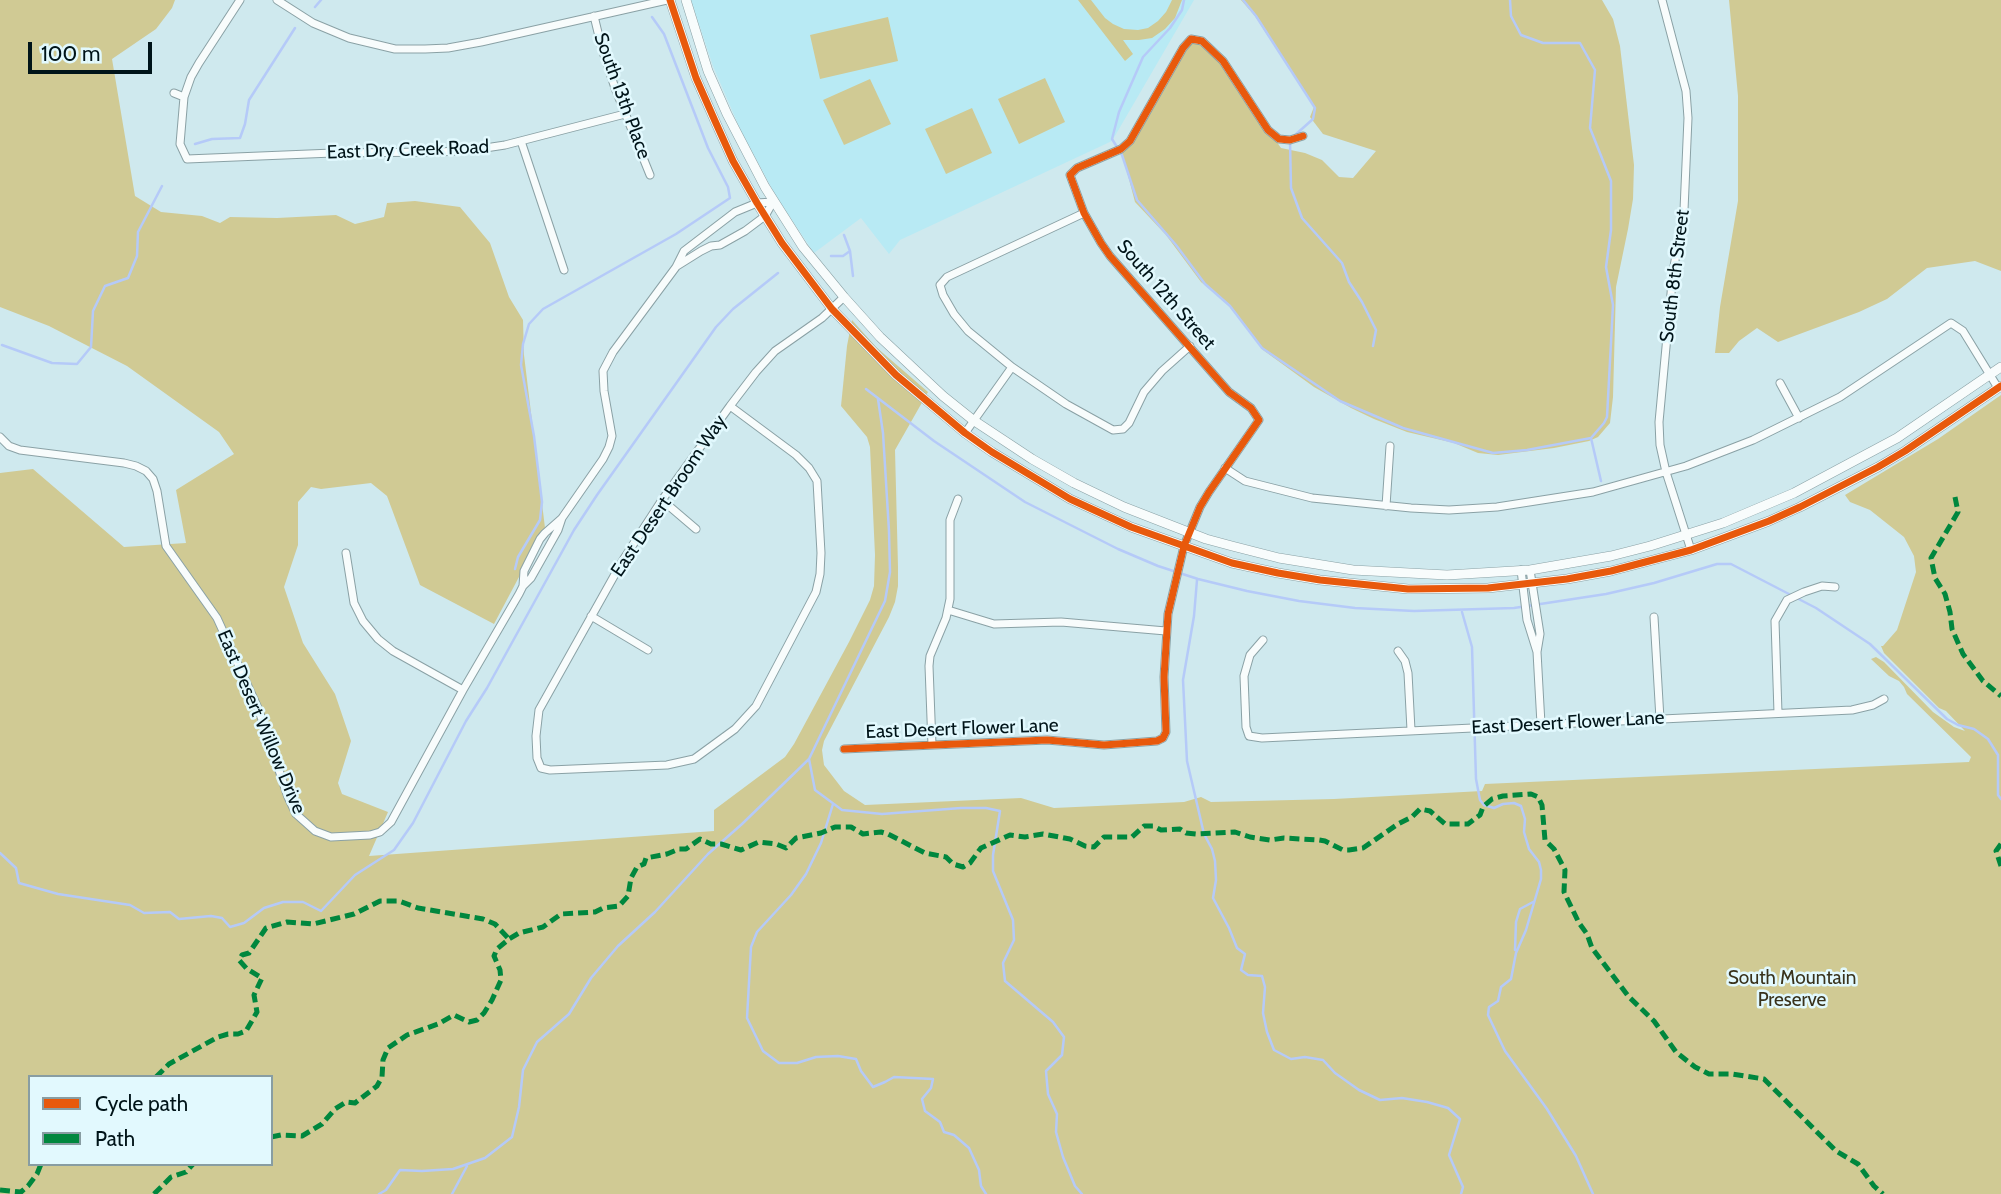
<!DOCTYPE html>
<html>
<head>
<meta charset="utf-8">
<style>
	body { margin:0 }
	#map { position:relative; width:2001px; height:1194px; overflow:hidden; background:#cfe9ee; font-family:Cabin,sans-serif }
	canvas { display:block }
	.legend { position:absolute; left:28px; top:1075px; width:245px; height:91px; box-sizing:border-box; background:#e2f9fe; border:2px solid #889da2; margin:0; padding:9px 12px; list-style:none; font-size:21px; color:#001419 }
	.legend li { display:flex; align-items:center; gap:14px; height:35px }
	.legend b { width:35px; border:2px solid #889da2 }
	.scale { position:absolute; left:28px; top:42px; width:124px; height:32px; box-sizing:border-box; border:4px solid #001419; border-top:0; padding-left:9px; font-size:21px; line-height:24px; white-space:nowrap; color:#001419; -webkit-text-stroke:5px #e2f9fe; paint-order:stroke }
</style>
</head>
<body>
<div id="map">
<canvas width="2001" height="1194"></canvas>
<ul class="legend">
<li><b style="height:9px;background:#e8590c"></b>Cycle path</li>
<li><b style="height:9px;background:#00873e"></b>Path</li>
</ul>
<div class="scale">100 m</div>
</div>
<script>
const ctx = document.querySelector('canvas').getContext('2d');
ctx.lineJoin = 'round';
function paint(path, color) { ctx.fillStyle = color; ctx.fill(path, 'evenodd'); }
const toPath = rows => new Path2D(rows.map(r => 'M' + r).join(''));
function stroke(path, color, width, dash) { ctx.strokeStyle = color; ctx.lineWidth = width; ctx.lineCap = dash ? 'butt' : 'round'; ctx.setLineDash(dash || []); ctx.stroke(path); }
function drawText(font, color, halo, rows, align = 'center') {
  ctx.font = font + ' Cabin,sans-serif'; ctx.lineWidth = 5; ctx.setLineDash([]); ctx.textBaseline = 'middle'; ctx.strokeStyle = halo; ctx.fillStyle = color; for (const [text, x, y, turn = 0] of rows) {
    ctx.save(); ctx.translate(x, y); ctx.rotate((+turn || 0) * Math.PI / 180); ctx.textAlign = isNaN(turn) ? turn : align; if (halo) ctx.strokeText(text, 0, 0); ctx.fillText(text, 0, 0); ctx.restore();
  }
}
paint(toPath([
	[691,0,1194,0,1112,141,900,240,889,254,861,218,814,253,776,196,741,131,713,66]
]), '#b8eaf4');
paint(toPath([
	[0,0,175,0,172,8,156,29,112,59,135,196,161,212,202,216,220,223,230,217,277,218,336,215,355,224,384,217,387,203,415,201,460,207,490,243,509,297,523,320,524,355,545,528,494,624,420,585,387,496,371,483,321,489,311,487,298,502,298,545,284,587,303,643,335,694,351,741,338,783,342,794,388,812,369,856,714,831,714,810,785,757,794,744,849,642,870,600,874,586,875,555,870,447,867,437,841,406,847,346,852,320,876,347,928,392,895,450,898,567,898,586,895,602,889,617,824,741,822,750,824,765,844,791,865,805,1021,798,1054,808,1184,802,1201,797,1211,802,1334,799,1482,791,1485,784,1969,762,1971,757,1907,694,1904,687,1899,681,1889,676,1871,659,1876,657,1884,662,1933,712,1954,727,1965,731,1946,711,1939,708,1884,653,1881,646,1883,646,1897,630,1916,572,1914,556,1904,537,1870,510,1850,502,1845,495,1938,439,2001,395,2001,1194,0,1194,0,473,33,469,124,547,186,543,176,490,234,454,219,432,127,366,49,326,0,307],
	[30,1077,271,1077,271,1164,30,1164],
	[1078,0,1091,0,1105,18,1113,24,1124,29,1138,30,1148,28,1158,21,1166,12,1172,0,1182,0,1175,18,1165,29,1152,38,1139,40,1123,40,1133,54,1125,61],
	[1241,0,1602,0,1613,19,1620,46,1634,165,1633,199,1628,229,1616,287,1613,397,1610,423,1598,437,1589,441,1554,448,1498,455,1478,453,1454,443,1407,432,1374,419,1351,408,1314,387,1263,350,1226,302,1201,282,1166,235,1135,202,1121,149,1191,39,1213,50,1281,148,1305,153,1322,160,1339,177,1353,178,1376,151,1323,134,1310,117,1314,107,1255,16],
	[1729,0,2001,0,2001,271,1975,261,1927,268,1887,299,1859,312,1778,342,1757,328,1739,341,1729,353,1715,353,1720,307,1738,201,1738,96],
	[888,17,898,61,820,79,810,35],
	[1045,78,1065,122,1019,144,998,99],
	[870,79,891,124,844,145,823,100],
	[972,108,992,153,946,174,925,129]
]), '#d0ca94');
stroke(toPath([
	[1184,0,1182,10,1170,28,1143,57,1119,112,1112,139,1122,155,1137,200,1176,245,1205,284,1230,306,1262,348,1340,401,1403,428,1493,453,1527,450,1591,438,1601,481],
	[1243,0,1256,16,1315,108,1313,119,1294,136],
	[1510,0,1511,16,1521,35,1543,43,1580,43,1595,70,1590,128,1611,181,1611,230,1606,267,1613,305,1607,417,1604,423,1591,438],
	[315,7,321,0],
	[1290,141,1291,188,1302,218,1342,263,1349,282,1362,302,1376,330,1373,346],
	[195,144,212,139,240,138,245,124,249,100,295,28],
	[844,235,850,251,853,276],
	[831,256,843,256,850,251],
	[2,345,52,363,77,364,91,347,93,311,105,286,128,278,137,256,138,232,162,186],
	[866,389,934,441,1025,502,1118,549,1158,566,1198,579,1247,591,1299,601,1355,608,1414,611,1514,608,1606,594,1654,583,1717,564,1731,564,1816,608,1870,644,1947,719,1958,725,1974,729,1988,739,1998,755,1998,795,2001,799],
	[515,569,518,557,540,520,542,502,534,436,521,365,523,344,529,324,543,309,676,234,730,198,728,187,708,148,664,34,652,17],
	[1197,580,1194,616,1183,680,1187,761,1204,834,1212,849,1215,861,1216,880,1213,898,1229,928,1237,948,1245,954,1241,970,1248,975,1262,976,1265,987,1263,1013,1267,1032,1274,1050,1291,1059,1305,1057,1323,1060,1335,1073,1359,1090,1380,1100,1402,1098,1427,1102,1448,1108,1460,1119,1449,1155,1463,1187,1461,1194],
	[1462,612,1472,647,1476,779,1480,800,1484,805,1494,808,1503,804,1514,803,1521,806,1525,819,1524,832,1529,849,1539,862,1541,870,1541,879,1526,930,1516,953,1511,979,1501,987,1498,1001,1489,1007,1488,1015,1505,1051,1547,1109,1576,1156,1593,1194],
	[809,759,815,790,842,810,882,814,961,808,986,808,1000,811,993,855,993,871,1013,920,1014,940,1003,963,1005,981,1053,1022,1064,1037,1062,1055,1046,1071,1048,1094,1057,1114,1056,1132,1063,1157,1075,1186,1082,1194],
	[833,804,821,843,806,874,791,895,757,932,751,947,747,1018,763,1051,779,1063,797,1063,816,1057,838,1056,856,1059,861,1071,873,1087,885,1082,894,1077,933,1079,931,1088,922,1099,925,1111,940,1122,944,1132,954,1135,969,1148,979,1170,981,1186,986,1194],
	[0,853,16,868,19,883,58,894,130,905,144,913,170,912,179,919,211,916,222,918,230,927,244,923,264,908,283,902,303,902,321,911,355,875,394,850,413,823,466,721,487,688,574,530,597,495,716,327,733,309,778,273],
	[1515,950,1516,922,1520,909,1533,902],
	[379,1194,386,1190,400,1170,422,1171,453,1169,485,1158,512,1137,519,1107,523,1070,537,1042,569,1014,591,978,618,946,655,912,708,854,742,824,809,759,885,601,890,572,889,531,883,433,878,399],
	[452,1194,467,1166]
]), '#b5caf8', 2.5);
const minor = toPath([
	[240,0,199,63,191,77,184,97,180,144,187,159,333,153,440,152,472,150,505,145,625,114],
	[277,0,313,23,349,38,395,49,425,49,448,48,481,42,667,0],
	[1662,0,1686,91,1688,118,1684,210,1673,272,1659,422,1660,445,1666,472,1691,550],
	[594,16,602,49,615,88,650,175],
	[174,93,184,97],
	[521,141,564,270],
	[1084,213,947,277,940,285,943,295,954,314,968,331,1012,367,1066,404,1113,430,1123,429,1129,423,1144,392,1162,371,1190,346],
	[677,266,701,251,711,246,720,245,745,231,765,216,773,202],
	[1780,383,1799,418],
	[730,406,796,455,809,468,817,481,821,553,820,574,816,592,756,706,735,729,694,759,667,765,550,770,541,768,537,758,536,736,539,710,623,560,662,500,730,406,756,372,775,351,822,318,844,297],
	[965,433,1012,367],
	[0,437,9,446,20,450,124,463,136,466,146,471,153,479,157,491,166,546,217,618,258,708,288,797,296,814,315,831,331,837,370,835,380,832,391,822,463,690,519,594,523,586,524,571,540,539,545,533,562,518],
	[1225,468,1245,481,1312,498,1411,508,1449,510,1497,507,1593,492,1686,466,1753,440,1840,397,1951,323,1963,331,1998,388],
	[662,500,696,529],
	[1386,506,1390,446],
	[346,553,354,603,363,621,378,639,393,651,463,690],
	[1521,570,1527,620,1537,652],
	[1530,570,1540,634,1537,652,1541,724],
	[523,586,531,578,558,530,562,518,603,459,609,447,612,436,604,391,603,371,613,352,676,267,684,251,735,212,757,203,773,202],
	[948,610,994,624,1061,622,1166,631],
	[591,616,648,650],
	[1654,617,1660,719],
	[1263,640,1250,655,1244,676,1246,727,1249,736,1262,738,1852,710,1873,705,1884,699],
	[1398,651,1405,661,1408,673,1411,730],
	[1778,713,1775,621,1787,600,1804,592,1822,586,1835,587],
	[932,745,929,666,930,656,946,618,950,599,950,520,958,499],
	[844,749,1047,740,1104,745,1157,741,1163,738,1166,732,1164,677,1168,614,1184,546,1200,507,1209,492,1259,420,1251,408,1229,392,1110,256,1101,243,1084,213,1070,175,1077,168,1121,149,1130,141,1183,48,1191,39,1202,41,1223,61,1268,130,1279,139,1290,140,1303,136]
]);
const tertiary = toPath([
	[670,0,696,78,715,121,733,161,757,203,782,243,832,309,896,375,965,433,992,452,1070,499,1131,527,1232,563,1278,573,1320,580,1408,589,1488,588,1567,579,1611,571,1691,550,1769,521,1800,507,1878,467,1905,451,2001,386],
	[686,0,708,71,727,114,765,187,803,247,844,297,880,337,943,396,973,420,1032,459,1074,483,1124,507,1206,539,1232,546,1279,558,1353,570,1447,575,1530,570,1611,556,1650,546,1723,523,1794,493,1897,438,2001,367]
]);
stroke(minor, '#8aa1a5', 9);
stroke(tertiary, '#8aa1a5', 10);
stroke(minor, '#f8fcfc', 7);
stroke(tertiary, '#f8fcfc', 9);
stroke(toPath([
	[1955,497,1958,512,1931,558,1935,578,1945,594,1950,612,1952,629,1963,654,1983,681,2001,696],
	[2001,844,1996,851,2001,866],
	[156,1077,169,1064,218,1037,228,1034,238,1034,246,1031,257,1012,254,995,262,978,247,969,239,960,242,955,249,953,266,928,287,922,313,924,354,914,380,901,399,901,418,908,483,919,495,924,509,939],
	[271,1137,281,1135,302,1136,322,1124,335,1109,346,1102,355,1103,377,1086,382,1077,383,1060,388,1048,407,1035,438,1024,454,1015,469,1022,477,1020,484,1013,492,1000,501,980,500,970,494,956,497,949,509,939,519,933,543,927,561,914,595,912,603,908,619,906,628,896,631,878,637,867,644,864,646,858,667,854,679,849,686,849,700,839,711,844,721,844,741,850,759,842,776,844,786,848,796,838,821,833,835,827,851,827,863,834,881,832,888,834,925,853,946,857,953,864,963,867,970,863,981,848,1010,835,1025,837,1043,834,1070,839,1085,846,1094,847,1104,837,1132,837,1144,826,1153,826,1161,830,1180,829,1186,833,1196,834,1235,832,1250,837,1270,840,1284,838,1319,840,1325,841,1343,850,1349,850,1363,848,1398,824,1412,817,1420,809,1430,811,1445,824,1468,824,1480,815,1483,807,1492,799,1503,796,1531,794,1538,797,1542,805,1545,840,1554,849,1565,870,1564,892,1579,923,1587,934,1592,948,1629,997,1654,1021,1676,1052,1695,1067,1709,1074,1732,1074,1764,1079,1836,1151,1858,1164,1874,1186,1883,1194],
	[0,1190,21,1192,28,1186,37,1174,41,1164],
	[154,1194,171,1177,186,1172,193,1164]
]), '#00873e', 5, [10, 5]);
stroke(toPath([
	[670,0,696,78,715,121,733,161,757,203,782,243,832,309,896,375,965,433,992,452,1070,499,1131,527,1232,563,1278,573,1320,580,1408,589,1488,588,1567,579,1611,571,1691,550,1769,521,1800,507,1878,467,1905,451,2001,386],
	[844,749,1047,740,1104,745,1157,741,1163,738,1166,732,1164,677,1168,614,1184,546,1200,507,1209,492,1259,420,1251,408,1229,392,1110,256,1101,243,1084,213,1070,175,1077,168,1121,149,1130,141,1183,48,1191,39,1202,41,1223,61,1268,130,1279,139,1290,140,1303,136]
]), '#e8590c', 7);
drawText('19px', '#001419', '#e2f9fe', [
	["South 13th Place",622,96,70],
	["East Dry Creek Road",408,150,-2],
	["South 8th Street",1675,276,-83],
	["South 12th Street",1166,295,49],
	["East Desert Broom Way",669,496,-56],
	["East Desert Willow Drive",261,722,67],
	["East Desert Flower Lane",1568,723,-3],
	["East Desert Flower Lane",962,729,-2]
]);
drawText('19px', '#39321b', '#e2f9fe', [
	["South Mountain",1792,978],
	["Preserve",1792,1000]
]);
</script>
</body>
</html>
